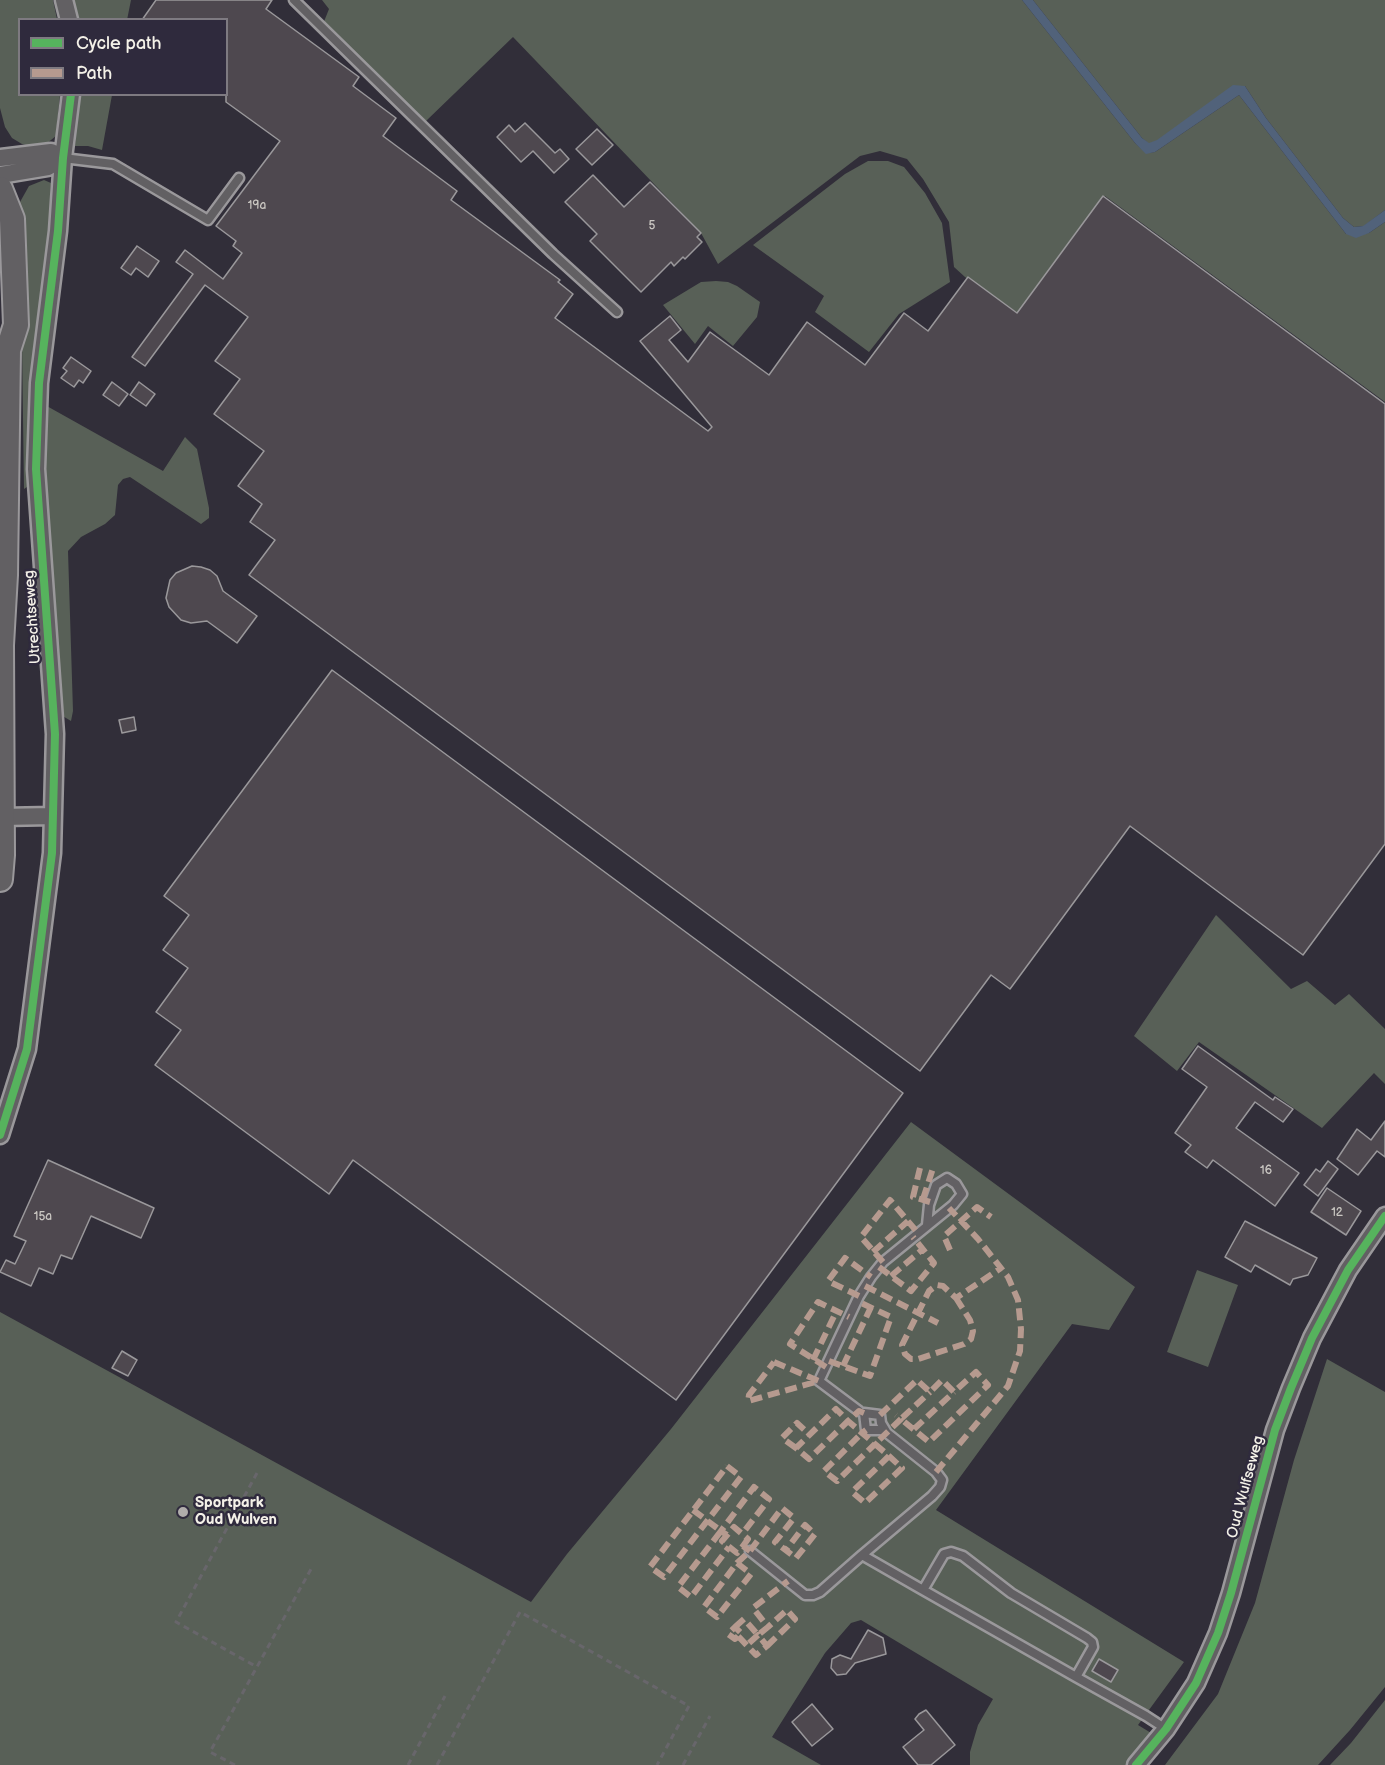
<!DOCTYPE html>
<html>
<head>
<meta charset="utf-8">
<style>
	body { margin:0 }
	#map { position:relative; width:1385px; height:1765px; overflow:hidden; background:#312e39; font-family:"Balsamiq Sans",sans-serif }
	canvas { display:block }
	.legend { position:absolute; left:18px; top:18px; width:210px; height:78px; box-sizing:border-box; background:#2f2a3d; border:2px solid #7e7a81; margin:0; padding:8px 10px; list-style:none; font-size:18px; color:#f4f1e8 }
	.legend li { display:flex; align-items:center; gap:12px; height:30px }
	.legend b { width:30px; border:2px solid #7e7a81 }
</style>
</head>
<body>
<div id="map">
<canvas width="1385" height="1765"></canvas>
<ul class="legend">
<li><b style="height:8px;background:#56b35d"></b>Cycle path</li>
<li><b style="height:8px;background:#b69a8f"></b>Path</li>
</ul>
</div>
<script>
const ctx = document.querySelector('canvas').getContext('2d');
ctx.lineJoin = 'round';
function paint(path, color) { ctx.fillStyle = color; ctx.fill(path, 'evenodd'); }
const toPath = rows => new Path2D(rows.map(r => 'M' + r).join(''));
function stroke(path, color, width, dash) { ctx.strokeStyle = color; ctx.lineWidth = width; ctx.lineCap = dash ? 'butt' : 'round'; ctx.setLineDash(dash || []); ctx.stroke(path); }
function drawText(font, color, halo, rows, align = 'center') {
  ctx.font = font + ' "Balsamiq Sans",sans-serif'; ctx.lineWidth = 5; ctx.setLineDash([]); ctx.textBaseline = 'middle'; ctx.strokeStyle = halo; ctx.fillStyle = color; for (const [text, x, y, turn = 0] of rows) {
    ctx.save(); ctx.translate(x, y); ctx.rotate((+turn || 0) * Math.PI / 180); ctx.textAlign = isNaN(turn) ? turn : align; if (halo) ctx.strokeText(text, 0, 0); ctx.fillText(text, 0, 0); ctx.restore();
  }
}
paint(toPath([
	[0,0,53,0,57,19,20,20,20,94,60,95,56,136,46,144,33,147,22,144,12,138,5,127,0,108],
	[72,0,131,0,127,20,77,19],
	[322,0,1022,0,1135,143,1146,153,1155,152,1239,95,1346,234,1369,233,1385,222,1385,402,1105,196,1018,313,965,277,954,267,949,222,923,179,907,159,880,151,860,156,718,264,701,233,513,37,426,121,323,24,329,9],
	[1033,0,1385,0,1385,210,1364,226,1354,227,1343,218,1266,118,1245,86,1206,106,1157,141,1149,144,1142,138],
	[78,95,112,95,102,150,88,146,75,146],
	[868,161,888,161,904,167,925,193,942,223,950,282,899,314,869,352,815,312,824,296,753,245,845,174],
	[44,180,51,183,49,231,42,302,30,485,24,489,20,202,29,186],
	[716,281,728,282,737,286,760,302,757,317,733,346,708,326,695,344,663,305,701,282],
	[45,405,163,471,185,437,197,449,209,508,209,518,201,524,130,477,123,479,118,485,115,515,105,524,81,537,68,551,73,711,71,721,61,715,44,489],
	[1216,915,1291,989,1307,981,1335,1005,1349,994,1385,1029,1385,1084,1374,1073,1322,1128,1199,1042,1177,1071,1134,1036],
	[911,1122,1135,1287,1109,1330,1072,1324,936,1510,1184,1662,1138,1725,1156,1736,1131,1765,970,1765,970,1752,978,1725,993,1699,861,1620,851,1623,825,1653,772,1737,821,1765,0,1765,0,1312,531,1602,567,1554,671,1429],
	[1197,1270,1238,1285,1208,1367,1167,1352],
	[1327,1359,1385,1392,1385,1687,1350,1730,1318,1765,1165,1765,1218,1694,1255,1603,1294,1460],
	[1385,1700,1385,1765,1330,1765,1351,1743]
]), '#586057');
paint(toPath([
	[1022,0,1033,0,1142,138,1149,143,1157,140,1233,85,1245,86,1266,118,1343,218,1354,227,1363,226,1385,210,1385,222,1369,233,1356,238,1346,234,1239,95,1155,152,1146,154,1135,143]
]), '#51627a');
const building = toPath([
	[156,0,272,0,266,9,359,77,353,86,396,118,383,136,457,191,451,200,560,280,558,282,573,294,555,318,708,431,712,427,640,341,670,316,681,330,669,340,688,362,710,332,769,375,807,322,865,365,904,313,928,331,968,277,1017,313,1103,196,1385,404,1385,844,1303,955,1130,826,1010,989,991,975,920,1071,249,575,275,540,250,522,262,504,238,486,264,451,214,414,240,379,215,361,248,317,205,285,145,366,132,357,193,274,176,262,185,250,223,279,242,253,233,246,236,241,216,226,280,141,226,102,226,20,142,20,156,0],
	[525,123,555,153,560,149,569,159,554,173,533,151,521,162,497,137,509,125,515,132,525,123],
	[597,129,613,145,592,165,576,149,597,129],
	[593,175,624,207,650,182,701,233,697,237,702,242,685,259,683,257,674,266,671,262,641,292,590,241,597,234,565,202,593,175],
	[137,246,159,261,148,277,136,268,131,275,121,268,137,246],
	[71,357,91,371,83,383,79,380,74,387,61,378,67,371,63,368,71,357],
	[112,382,128,394,119,406,103,395,112,382],
	[139,382,155,394,146,406,130,395,139,382],
	[192,566,201,567,210,570,217,576,223,591,257,616,237,643,207,621,191,623,181,620,169,607,166,598,170,580,176,573,192,566],
	[332,670,903,1093,676,1400,353,1160,329,1194,155,1065,181,1030,156,1012,188,968,163,950,189,915,164,896,332,670],
	[134,717,136,730,122,733,119,720,134,717],
	[1198,1046,1273,1100,1275,1097,1293,1109,1283,1122,1255,1102,1236,1128,1299,1173,1275,1206,1213,1160,1207,1168,1185,1152,1191,1145,1175,1133,1207,1087,1182,1069,1198,1046],
	[1385,1121,1385,1157,1377,1151,1358,1175,1337,1159,1357,1129,1371,1140,1385,1121],
	[48,1160,154,1208,141,1238,91,1216,72,1259,61,1255,53,1274,39,1268,31,1286,0,1272,6,1260,15,1264,26,1241,14,1236,48,1160],
	[1328,1161,1338,1169,1318,1196,1304,1185,1316,1169,1320,1172,1328,1161],
	[1327,1188,1361,1211,1346,1235,1311,1212,1327,1188],
	[1245,1221,1317,1258,1308,1275,1293,1279,1290,1285,1255,1265,1251,1272,1225,1257,1245,1221],
	[122,1351,137,1360,128,1376,112,1368,122,1351],
	[868,1630,883,1638,886,1654,855,1663,846,1674,837,1675,831,1668,832,1659,840,1655,851,1659,868,1630],
	[1099,1659,1118,1670,1111,1682,1092,1671,1099,1659],
	[812,1704,833,1729,812,1746,792,1722,812,1704],
	[926,1710,955,1745,931,1765,918,1765,903,1747,924,1730,915,1719,919,1714,926,1710]
]);
paint(building, '#4e484f');
stroke(building, '#9a989b', 1.5);
const lane = toPath([
	[294,0,553,254,617,312],
	[63,158,113,164,208,220,239,178],
	[859,1411,819,1381,859,1296,871,1277,883,1262,953,1205,962,1194,956,1184,947,1178,936,1185,929,1205,927,1225],
	[750,1551,805,1595,813,1595,820,1592,862,1555,923,1590],
	[862,1555,932,1496,940,1487,942,1480,936,1472,887,1433,881,1430,866,1430,864,1413,880,1415,881,1423,887,1433],
	[1076,1677,1093,1647,1092,1642,1087,1638,1011,1593,963,1556,951,1552,944,1554,923,1590,1076,1677,1146,1716,1166,1729]
]);
const street = toPath([
	[64,0,69,20],
	[0,158,51,152,63,158],
	[0,175,48,167,63,158],
	[1,817,52,816],
	[0,1135,27,1049,52,853,55,734,36,469,39,383,58,231,63,158,71,94],
	[1136,1765,1166,1729,1196,1683,1218,1633,1231,1593,1275,1430,1291,1388,1312,1338,1348,1270,1385,1216]
]);
const secondary = toPath([
	[0,189,12,219,16,325,8,350,5,575,1,645,2,855,0,879]
]);
stroke(lane, '#9a989b', 13);
stroke(street, '#9a989b', 21);
stroke(secondary, '#9a989b', 28);
stroke(toPath([
	[257,1473,176,1622,257,1667],
	[235,1765,210,1752,311,1569],
	[408,1765,445,1696],
	[437,1765,520,1612,689,1706,657,1765],
	[683,1765,710,1716]
]), '#68666b', 3, [6, 4.5]);
stroke(lane, '#626063', 8);
stroke(street, '#626063', 16);
stroke(secondary, '#626063', 24);
stroke(toPath([
	[920,1168,913,1197,930,1202],
	[923,1199,934,1165],
	[950,1250,944,1236,977,1207,991,1217],
	[873,1252,908,1221],
	[883,1262,861,1237,890,1200,918,1233],
	[879,1267,911,1291,934,1263,913,1237],
	[891,1276,923,1249],
	[865,1286,938,1323],
	[859,1296,828,1281,845,1258,871,1277],
	[956,1298,970,1320,973,1331,971,1339,964,1344,918,1359,911,1359,905,1354,902,1345,929,1291,937,1285,943,1286,956,1298,1001,1268],
	[813,1360,837,1310],
	[829,1361,870,1376,891,1317,857,1301],
	[774,1362,819,1381,748,1401,749,1395,774,1362],
	[843,1366,871,1307],
	[826,1367,790,1344,818,1302,849,1317],
	[864,1413,859,1411,848,1421,809,1459,796,1448,836,1409,848,1421,862,1433,875,1444,837,1481,824,1471,862,1433,866,1430],
	[880,1415,917,1380,930,1392,942,1380,954,1392,976,1372,988,1385,929,1442,901,1419,930,1392],
	[914,1429,954,1392],
	[796,1448,782,1438,797,1423,810,1435],
	[889,1456,852,1492,865,1503,902,1468,889,1456,875,1444,901,1419,896,1415],
	[727,1466,741,1477,664,1577,650,1567,727,1466],
	[936,1472,1008,1386,1020,1351,1021,1329,1018,1300,1008,1277,978,1239,949,1208],
	[693,1510,721,1531,678,1587,691,1597,729,1547],
	[727,1535,721,1531,754,1487,769,1499,742,1534],
	[743,1546,748,1539,734,1527,722,1541,737,1553,743,1546,750,1551],
	[737,1563,751,1574,717,1617,704,1607,737,1563,750,1551,782,1508,794,1518,775,1542,796,1558,815,1534,805,1525,786,1550],
	[735,1627,744,1619,758,1635,768,1627,753,1608,788,1581],
	[738,1636,735,1639,728,1634,735,1627,741,1633,738,1636,756,1655,767,1646,758,1635,747,1645],
	[767,1646,795,1619,787,1610,768,1627]
]), '#b69a8f', 6, [12, 6]);
stroke(toPath([
	[0,1135,27,1049,52,853,55,734,36,469,39,383,58,231,63,158,71,94],
	[1136,1765,1166,1729,1196,1683,1218,1633,1231,1593,1275,1430,1291,1388,1312,1338,1348,1270,1385,1216]
]), '#56b35d', 8);
for (const [x, y, r, color] of [
	[183,1512,6,"#b0adab"]
]) { const dot = new Path2D(); dot.arc(x, y, r, 0, 2 * Math.PI); ctx.fillStyle = color; ctx.fill(dot); stroke(dot, '#2f2a3d', 2); }
drawText('12px', '#cac7c2', null, [
	["19a",257,206],
	["5",652,226],
	["16",1266,1171],
	["12",1337,1213],
	["15a",43,1217]
]);
drawText('15px', '#f4f1e8', '#2f2a3d', [
	["Utrechtseweg",33,617,-94],
	["Oud Wulfseweg",1246,1487,-75]
]);
drawText('bold 15px', '#f4f1e8', '#2f2a3d', [
	["Sportpark",195,1503],
	["Oud Wulven",195,1520]
], 'left');
</script>
</body>
</html>
